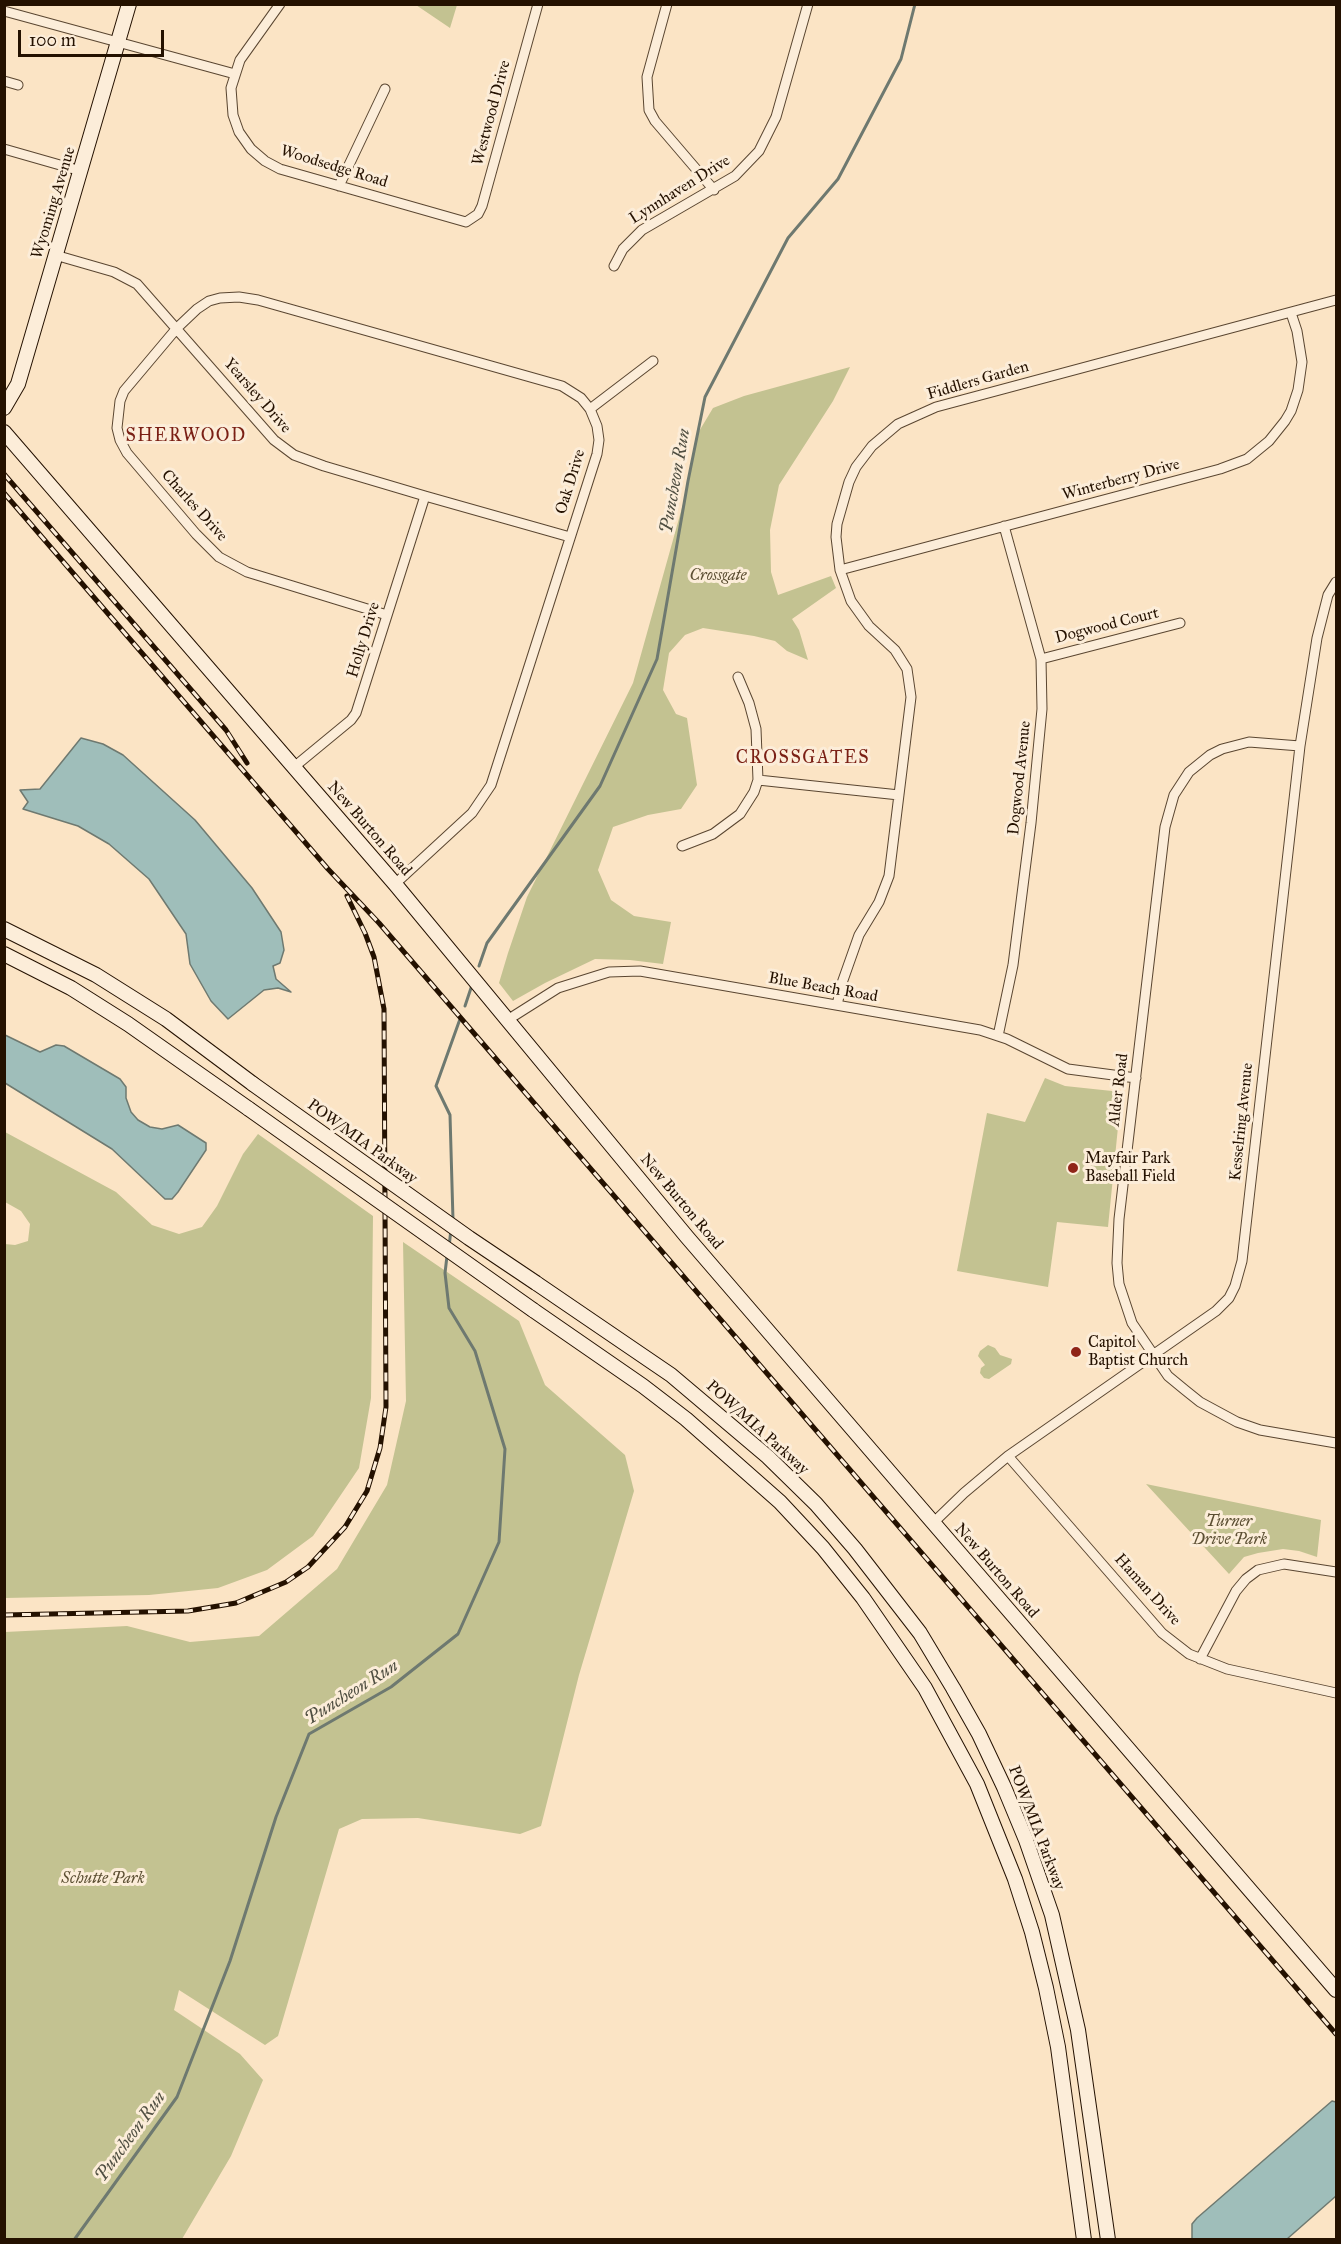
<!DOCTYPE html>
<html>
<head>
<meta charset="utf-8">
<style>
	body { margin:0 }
	#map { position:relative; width:1341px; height:2244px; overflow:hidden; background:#fbe4c5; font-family:"IM FELL Great Primer",serif }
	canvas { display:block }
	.frame { position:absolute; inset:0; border:6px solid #241100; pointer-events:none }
	.scale { position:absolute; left:18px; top:30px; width:146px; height:27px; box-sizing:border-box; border:3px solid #241100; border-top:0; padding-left:8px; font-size:18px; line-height:21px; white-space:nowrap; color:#241100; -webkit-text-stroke:4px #fcedd9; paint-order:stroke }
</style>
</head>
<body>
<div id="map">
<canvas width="1341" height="2244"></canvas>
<div class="frame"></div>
<div class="scale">100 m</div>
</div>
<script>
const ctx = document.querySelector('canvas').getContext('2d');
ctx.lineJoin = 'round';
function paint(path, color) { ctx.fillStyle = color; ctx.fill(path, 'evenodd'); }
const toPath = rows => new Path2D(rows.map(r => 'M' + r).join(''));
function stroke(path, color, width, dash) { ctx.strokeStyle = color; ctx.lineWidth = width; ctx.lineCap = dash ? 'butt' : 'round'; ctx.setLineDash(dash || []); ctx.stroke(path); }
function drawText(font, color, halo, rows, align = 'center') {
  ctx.font = font + ' "IM FELL Great Primer",serif'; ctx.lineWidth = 6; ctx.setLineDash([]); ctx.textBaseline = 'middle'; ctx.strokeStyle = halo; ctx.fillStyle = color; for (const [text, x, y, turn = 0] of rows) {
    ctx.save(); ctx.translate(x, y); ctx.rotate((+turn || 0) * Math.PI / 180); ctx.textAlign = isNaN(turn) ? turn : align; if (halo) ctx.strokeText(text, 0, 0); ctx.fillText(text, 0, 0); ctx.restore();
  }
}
paint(toPath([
	[416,5,457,5,450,28],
	[850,367,833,401,779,485,770,530,771,572,778,595,831,576,836,588,792,619,799,630,808,660,787,651,775,641,754,636,703,628,685,635,669,653,663,690,676,714,687,718,697,785,681,809,648,815,613,827,598,870,611,900,634,916,671,922,663,964,630,960,595,959,545,983,513,1001,499,983,508,953,527,897,633,683,685,497,698,433,713,408,744,396],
	[1045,1078,1065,1086,1112,1091,1121,1097,1108,1227,1057,1222,1048,1287,957,1271,987,1113,1025,1122],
	[5,1132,116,1192,152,1225,179,1234,202,1227,217,1206,243,1154,258,1134,373,1216,371,1398,359,1468,313,1536,267,1570,218,1588,149,1595,5,1598,5,1244,15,1245,28,1241,30,1224,21,1211,5,1202],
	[403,1242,519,1321,545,1385,625,1455,634,1491,579,1675,541,1826,520,1834,418,1818,362,1819,339,1829,278,2036,265,2045,179,1990,174,2010,240,2054,263,2080,231,2156,182,2239,5,2239,5,1632,127,1626,190,1642,259,1636,337,1569,387,1485,406,1401],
	[988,1345,995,1348,1000,1355,1012,1359,1011,1364,989,1379,984,1378,980,1373,981,1368,985,1365,978,1356,980,1351],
	[1146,1484,1321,1520,1317,1557,1299,1551,1283,1549,1258,1553,1244,1557,1229,1574]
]), '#c3c291');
const water = toPath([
	[81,738,103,744,123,755,195,820,252,888,281,932,284,950,280,963,273,966,276,979,291,992,278,988,264,990,228,1019,211,1001,190,964,186,934,149,879,109,844,78,826,23,809,28,802,20,790,40,789,81,738],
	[5,1035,40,1052,56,1045,64,1046,120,1079,126,1087,126,1098,131,1112,138,1120,150,1127,162,1129,178,1125,206,1143,206,1150,178,1192,172,1199,165,1199,112,1149,5,1083,5,1035],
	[1332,2101,1336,2102,1336,2196,1287,2239,1192,2239,1192,2224,1197,2218,1332,2101]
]);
paint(water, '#9fbeba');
stroke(water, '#6e7970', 1.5);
stroke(toPath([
	[479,966,487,943,600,786,657,659,688,481,705,397,788,238,838,179,901,59,915,4],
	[465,1006,472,985],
	[453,1220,450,1115,436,1086,460,1019],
	[449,1247,451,1229],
	[74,2240,177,2097,230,1961,276,1817,309,1734,391,1687,458,1634,499,1542,505,1449,475,1351,449,1308,445,1273,447,1256]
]), '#6e7970', 3);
const street = toPath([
	[280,4,240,60,231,88,233,115,239,132,251,149,265,161,280,169,466,222,478,214,482,206,538,4],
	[667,4,647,77,649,110,655,121,714,190],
	[4,11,235,74],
	[4,81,18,85],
	[4,149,81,171],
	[339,186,385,89],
	[55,255,114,272,137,284,274,440,294,455,324,466,425,496,570,537],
	[614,266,623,249,642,230,735,176,759,151,776,117,808,4],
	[590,409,653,361],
	[840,570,1220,469,1247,459,1269,441,1285,421,1291,411,1298,390,1302,362,1297,331,1291,313],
	[387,615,247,572,219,557,196,534,127,453,120,440,117,428,120,401,124,391,177,328,197,309,209,301,220,298,239,297,258,300,562,386,581,398,590,409,597,426,599,440,597,454,491,785,472,813,395,884],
	[1041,659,1180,623],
	[1300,746,1249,742,1222,749,1210,755,1189,772,1174,795,1165,827,1119,1219,1117,1263,1119,1284,1132,1323,1168,1376,1185,1390,1200,1402,1237,1422,1260,1430,1336,1443],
	[294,767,351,720,356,713,425,496],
	[758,780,899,795],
	[682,846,713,834,740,814,754,792,758,780,756,729,749,703,738,677],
	[837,1005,842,983,859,935,879,902,889,876,911,697,907,669,895,650,869,626,851,601,840,570,836,537,837,524,849,482,856,467,872,446,898,424,936,407,1336,300],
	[509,1019,558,988,609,972,640,971,980,1030,1007,1039,1068,1069,1136,1078],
	[998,1036,1013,965,1031,823,1042,709,1041,659,1004,526],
	[1008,1456,1162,1633,1189,1654,1227,1669,1336,1693],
	[933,1523,964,1493,1008,1456,1216,1311,1229,1298,1235,1286,1242,1261,1300,746,1317,638,1328,595,1336,582],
	[1200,1659,1236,1591,1246,1579,1258,1570,1284,1564,1336,1572]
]);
const secondary = toPath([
	[4,408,18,384,129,4],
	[4,432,395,884,687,1237,1336,1990],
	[4,929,96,975,166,1019,253,1084],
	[4,954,71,988,128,1024,249,1109],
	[536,1283,671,1375,768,1457,816,1504,855,1549,920,1633,953,1688,979,1734,1004,1787,1026,1840,1052,1915,1078,2030,1108,2240],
	[533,1310,643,1386,686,1419,780,1502,823,1548,863,1598,925,1688,977,1784,1015,1879,1032,1932,1046,1988,1058,2047,1084,2240]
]);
stroke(street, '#5a4631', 11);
stroke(secondary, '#241100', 16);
stroke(street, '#fcedd9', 9);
stroke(secondary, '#fcedd9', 14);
const rail = toPath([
	[4,474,226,730,247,763],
	[4,493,328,869,379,923,1336,2034],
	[4,1615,188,1611,236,1603,286,1582,308,1567,345,1527,367,1491,380,1448,386,1407,384,1009,374,957,365,933,347,896]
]);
stroke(rail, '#241100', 5);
stroke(rail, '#fcedd9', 3, [9]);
const secondaryBridge = toPath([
	[253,1084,469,1238,536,1283],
	[249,1109,533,1310]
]);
stroke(secondaryBridge, '#241100', 16, []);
stroke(secondaryBridge, '#fcedd9', 14);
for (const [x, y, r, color] of [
	[1073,1168,6,"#8f2418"],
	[1076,1352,6,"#8f2418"]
]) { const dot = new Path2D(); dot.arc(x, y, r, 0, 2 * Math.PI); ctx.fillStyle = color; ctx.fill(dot); stroke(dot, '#fcedd9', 2); }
drawText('16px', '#241100', '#fcedd9', [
	["Westwood Drive",492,113,-75],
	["Woodsedge Road",334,167,17],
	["Lynnhaven Drive",680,190,-32],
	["Wyoming Avenue",54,203,-73],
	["Fiddlers Garden",978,381,-16],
	["Yearsley Drive",257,396,49],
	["Winterberry Drive",1121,480,-15],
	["Oak Drive",571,482,-73],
	["Charles Drive",194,506,48],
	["Dogwood Court",1107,626,-14],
	["Holly Drive",364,640,-73],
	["Dogwood Avenue",1020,778,-84],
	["New Burton Road",369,829,49],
	["Blue Beach Road",823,988,10],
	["Alder Road",1119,1090,-83],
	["Kesselring Avenue",1242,1122,-84],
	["POW/MIA Parkway",362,1142,36],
	["New Burton Road",681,1202,50],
	["POW/MIA Parkway",757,1428,42],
	["New Burton Road",996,1571,49],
	["Haman Drive",1147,1590,48],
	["POW/MIA Parkway",1036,1828,69]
]);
drawText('italic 16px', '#5c4f33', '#fcedd9', [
	["Crossgate",718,576],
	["Turner",1229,1522],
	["Drive Park",1229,1540],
	["Schutte Park",103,1879]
]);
drawText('16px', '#241100', '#fcedd9', [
	["Mayfair Park",1085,1159],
	["Baseball Field",1085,1177],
	["Capitol",1088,1343],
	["Baptist Church",1088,1361]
], 'left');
ctx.letterSpacing = '1.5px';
drawText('18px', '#7a1f14', '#fcedd9', [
	["SHERWOOD",186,437],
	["CROSSGATES",803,759]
]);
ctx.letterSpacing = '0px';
drawText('italic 18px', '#4f4e41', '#fcedd9', [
	["Puncheon Run",676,481,-80],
	["Puncheon Run",352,1693,-32],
	["Puncheon Run",131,2137,-54]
]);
</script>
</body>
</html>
